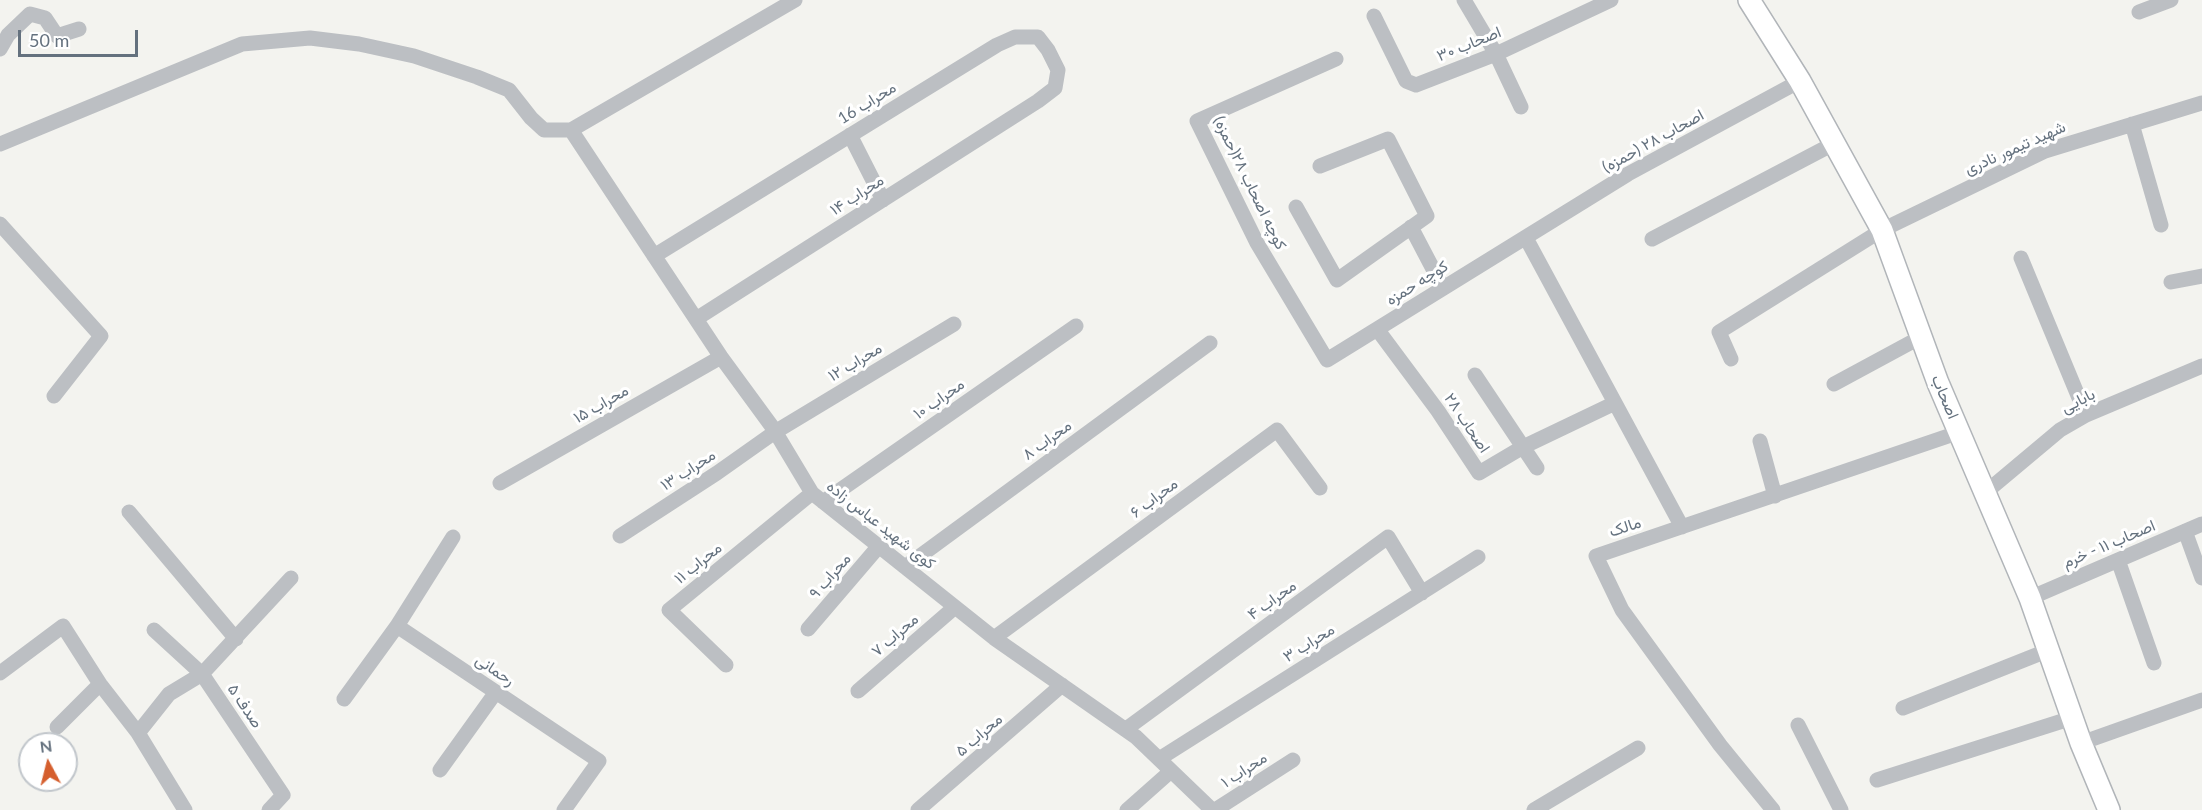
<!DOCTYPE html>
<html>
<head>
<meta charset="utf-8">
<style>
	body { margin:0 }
	#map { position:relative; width:2202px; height:810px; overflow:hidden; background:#f3f3ef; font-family:Lato,sans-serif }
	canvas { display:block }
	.north { position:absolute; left:18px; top:732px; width:60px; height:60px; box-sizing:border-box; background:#fff; border:2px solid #c1c6cb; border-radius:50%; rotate:353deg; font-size:16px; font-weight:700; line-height:24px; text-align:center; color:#64717e }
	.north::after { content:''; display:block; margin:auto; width:21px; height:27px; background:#d55f2e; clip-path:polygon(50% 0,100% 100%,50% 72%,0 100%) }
	.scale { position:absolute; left:18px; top:30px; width:120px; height:27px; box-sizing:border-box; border:3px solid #64717e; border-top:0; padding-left:8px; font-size:18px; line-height:21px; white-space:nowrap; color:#64717e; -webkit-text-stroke:4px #fff; paint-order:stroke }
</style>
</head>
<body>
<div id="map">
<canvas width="2202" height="810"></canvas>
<div class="north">N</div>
<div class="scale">50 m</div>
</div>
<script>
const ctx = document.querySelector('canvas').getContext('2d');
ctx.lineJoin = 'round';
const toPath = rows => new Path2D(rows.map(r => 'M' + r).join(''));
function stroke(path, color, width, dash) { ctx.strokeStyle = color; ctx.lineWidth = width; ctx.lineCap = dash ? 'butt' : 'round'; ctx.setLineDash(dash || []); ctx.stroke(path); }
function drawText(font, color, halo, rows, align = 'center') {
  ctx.font = font + ' Lato,Vazirmatn,sans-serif'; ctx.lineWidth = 6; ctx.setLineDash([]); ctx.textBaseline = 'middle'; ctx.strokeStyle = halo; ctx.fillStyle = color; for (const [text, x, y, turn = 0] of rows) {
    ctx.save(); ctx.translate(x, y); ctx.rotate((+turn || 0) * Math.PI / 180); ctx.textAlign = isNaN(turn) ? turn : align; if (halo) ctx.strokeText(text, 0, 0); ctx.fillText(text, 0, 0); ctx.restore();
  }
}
const secondary = toPath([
	[1749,0,1800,81,1882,230,1938,383,2030,598,2081,743,2109,810]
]);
stroke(secondary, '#b1b5b9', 24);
stroke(toPath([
	[1464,0,1496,54,1521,107],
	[2139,12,2171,0],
	[1374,16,1406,81,1416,85,1496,54,1611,0],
	[0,49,8,35,30,14,45,18,57,36,79,29],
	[1336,59,1197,121,1257,243,1327,360,1628,174,1800,81],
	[2132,124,2161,225],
	[571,130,721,357,773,428,812,493,994,638,1136,737,1212,810],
	[850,135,883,200],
	[0,144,242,44,310,38,359,44,414,56,477,77,509,90,531,118,544,130,571,130,795,0],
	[1296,207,1337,280,1427,216,1388,139,1320,166],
	[0,224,101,336,54,396],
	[1411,227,1443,288],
	[1526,238,1682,527],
	[1652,239,1835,143],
	[654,256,997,45,1015,37,1038,37,1048,50,1058,70,1055,88,1038,101,696,319],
	[2021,258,2086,415],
	[2171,282,2202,276],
	[1377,329,1438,411,1479,473,1523,447,1615,403],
	[1731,359,1719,332,1882,230,2045,151,2202,103],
	[1475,375,1537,468],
	[1834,384,1921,337],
	[1760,441,1775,496],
	[500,483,721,357],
	[1986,492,2060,430,2086,415,2202,366],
	[823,502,1076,326],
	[129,512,236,639],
	[2185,531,2202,578],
	[620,536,717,473,775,432,954,324],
	[2118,560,2154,663],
	[905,567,1210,343],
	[2030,598,2202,524],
	[397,626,453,537],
	[808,629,879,546],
	[154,630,202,674,283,795,269,810],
	[994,638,1277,430,1320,488],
	[726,665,669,610,812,493],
	[0,673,63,626,100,684,138,733,185,810],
	[858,691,955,607],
	[344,699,397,626,599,761,564,810],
	[1903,708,2049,650],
	[1798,725,1841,810],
	[57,727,100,684],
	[1126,729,1388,537,1422,593],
	[138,733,169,694,202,674,291,578],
	[2081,743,2202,700],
	[1159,759,1478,557],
	[440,770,496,692],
	[1877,780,2072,718],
	[918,810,1062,685],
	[1127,810,1171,771],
	[1215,810,1293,760],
	[1534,810,1638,748],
	[1773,810,1720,745,1622,610,1596,556,1960,432]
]), '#bcbfc3', 15);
stroke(secondary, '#fff', 21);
drawText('16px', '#64717e', '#fff', [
	["اصحاب ۳۰",1469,44,-22],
	["محراب 16",867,103,-32],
	["اصحاب ۲۸ (حمزه)",1653,141,-29],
	["شهید تیمور نادری",2015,148,-24],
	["کوچه اصحاب ۲۸(حمزه)",1250,183,64],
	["محراب ۱۴",857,195,-33],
	["کوچه حمزه",1417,283,-32],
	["محراب ۱۲",855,362,-31],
	["اصحاب",1945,397,67],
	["محراب ۱۰",939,399,-35],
	["بابایی",2078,401,-27],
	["محراب ۱۵",601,404,-30],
	["اصحاب ۲۸",1467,423,56],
	["محراب ۸",1047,440,-36],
	["محراب ۱۳",688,470,-33],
	["محراب ۶",1154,498,-37],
	["کوی شهید عباس زاده",881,525,38],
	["مالک",1625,527,-18],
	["اصحاب ۱۱ - خرم",2109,544,-23],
	["محراب ۱۱",698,563,-39],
	["محراب ۹",830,576,-49],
	["محراب ۴",1272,600,-36],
	["محراب ۷",895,635,-41],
	["محراب ۳",1309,643,-32],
	["رحمانی",495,670,34],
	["صدف ۵",245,706,56],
	["محراب ۵",979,735,-41],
	["محراب ۱",1244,770,-33]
]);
</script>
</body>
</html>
